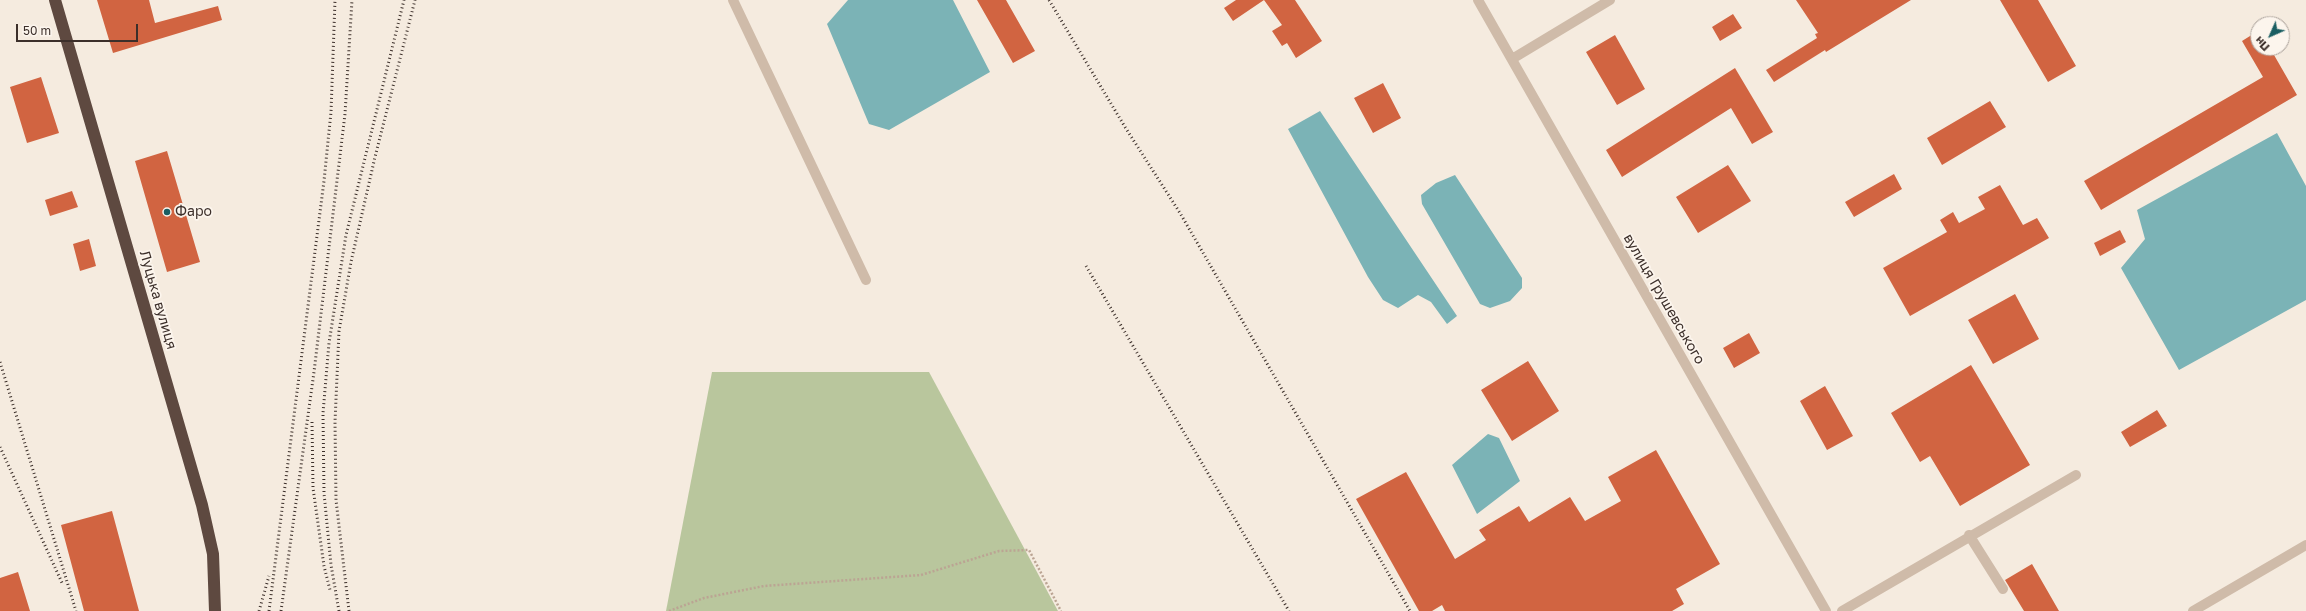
<!DOCTYPE html>
<html>
<head>
<meta charset="utf-8">
<style>
	body { margin:0 }
	#map { position:relative; width:2306px; height:611px; overflow:hidden; background:#f5ebdf; font-family:"Golos Text",sans-serif }
	canvas { display:block }
	.north { position:absolute; left:2250px; top:16px; width:40px; height:40px; box-sizing:border-box; background:#fcf5ed; border:1px solid #afa69f; border-radius:50%; rotate:225deg; font-size:11px; font-weight:700; line-height:16px; text-align:center; color:#3c2f2a }
	.north::after { content:''; display:block; margin:auto; width:14px; height:18px; background:#1a5e62; clip-path:polygon(50% 0,100% 100%,50% 72%,0 100%) }
	.scale { position:absolute; left:16px; top:24px; width:122px; height:18px; box-sizing:border-box; border:2px solid #3c2f2a; border-top:0; padding-left:5px; font-size:12px; line-height:14px; white-space:nowrap; color:#3c2f2a; -webkit-text-stroke:3px #fcf5ed; paint-order:stroke }
</style>
</head>
<body>
<div id="map">
<canvas width="2306" height="611"></canvas>
<div class="north">Пн</div>
<div class="scale">50 m</div>
</div>
<script>
const ctx = document.querySelector('canvas').getContext('2d');
ctx.lineJoin = 'round';
function paint(path, color) { ctx.fillStyle = color; ctx.fill(path, 'evenodd'); }
const toPath = rows => new Path2D(rows.map(r => 'M' + r).join(''));
function stroke(path, color, width, dash) { ctx.strokeStyle = color; ctx.lineWidth = width; ctx.lineCap = dash ? 'butt' : 'round'; ctx.setLineDash(dash || []); ctx.stroke(path); }
function drawText(font, color, halo, rows, align = 'center') {
  ctx.font = font + ' "Golos Text",sans-serif'; ctx.lineWidth = 3.5; ctx.setLineDash([]); ctx.textBaseline = 'middle'; ctx.strokeStyle = halo; ctx.fillStyle = color; for (const [text, x, y, turn = 0] of rows) {
    ctx.save(); ctx.translate(x, y); ctx.rotate((+turn || 0) * Math.PI / 180); ctx.textAlign = isNaN(turn) ? turn : align; if (halo) ctx.strokeText(text, 0, 0); ctx.fillText(text, 0, 0); ctx.restore();
  }
}
paint(toPath([
	[712,372,929,372,1058,611,666,611]
]), '#b9c69d');
paint(toPath([
	[848,0,953,0,990,72,889,130,869,124,827,24],
	[1320,111,1457,316,1447,324,1431,302,1418,295,1398,308,1383,300,1368,277,1288,129],
	[2277,133,2306,186,2306,300,2179,370,2121,268,2145,239,2137,210],
	[1455,175,1522,278,1522,288,1510,301,1490,308,1480,304,1422,204,1421,195,1436,183],
	[1488,434,1499,438,1520,481,1477,514,1452,465]
]), '#7bb3b6');
paint(toPath([
	[97,0,149,0,155,23,218,6,222,20,113,53],
	[977,0,1006,0,1035,51,1013,63],
	[1236,0,1295,0,1322,41,1296,58,1287,43,1282,46,1272,31,1282,25,1264,0,1233,21,1224,8],
	[1796,0,1911,0,1826,52,1825,50,1774,82,1766,70,1817,38,1815,34,1818,33],
	[2000,0,2038,0,2076,66,2048,82],
	[1733,14,1742,28,1720,41,1712,27],
	[2258,31,2258,48,2270,48,2297,95,2101,210,2084,181,2263,77,2242,41],
	[1615,35,1645,89,1617,105,1586,52],
	[1735,68,1773,132,1752,144,1731,108,1622,177,1606,150],
	[41,77,59,133,27,143,10,87],
	[1383,83,1401,118,1373,133,1354,98],
	[1990,101,2006,127,1942,165,1927,138],
	[167,151,200,262,167,272,135,161],
	[1728,165,1751,201,1698,233,1676,197],
	[1894,174,1902,189,1854,217,1845,202],
	[2000,185,2023,225,2037,218,2049,238,1910,316,1883,268,1947,232,1940,220,1953,212,1959,223,1985,209,1978,197],
	[72,191,78,207,50,216,45,200],
	[2120,230,2126,242,2100,256,2094,243],
	[89,239,96,266,80,271,73,244],
	[2015,294,2039,339,1993,364,1968,320],
	[1749,333,1760,353,1734,368,1723,348],
	[1528,361,1559,411,1512,441,1481,390],
	[1971,365,2030,465,1960,506,1930,456,1920,462,1891,413],
	[1825,386,1853,436,1827,450,1800,401],
	[2157,410,2167,426,2130,447,2121,432],
	[1656,450,1720,564,1676,589,1684,604,1672,611,1445,611,1442,605,1432,611,1419,611,1356,499,1406,472,1455,559,1486,540,1479,530,1519,506,1529,522,1570,497,1585,521,1621,501,1608,477],
	[112,511,139,611,84,611,61,525],
	[2032,564,2059,611,2024,611,2005,580],
	[18,572,30,611,0,611,0,578]
]), '#d16441');
stroke(toPath([
	[669,611,704,598,764,586,921,575,999,551,1029,550,1061,611]
]), '#bba493', 2.5, [2, 2]);
stroke(toPath([
	[733,0,866,280],
	[1478,0,1826,611],
	[1512,59,1610,0],
	[1969,535,2003,589],
	[1842,611,2076,475],
	[2193,611,2306,545]
]), '#cfbba9', 10);
stroke(toPath([
	[55,0,202,505,213,554,215,611]
]), '#5e4940', 12);
stroke(toPath([
	[1049,0,1125,127,1180,213,1410,611],
	[1086,266,1289,611],
	[0,362,76,611],
	[312,422,313,488,324,566,330,590],
	[0,447,63,585],
	[259,611,269,576],
	[269,611,324,181,331,112,335,0],
	[281,611,314,372,345,114,352,0],
	[339,611,331,565,324,493,323,413,329,343,346,235,404,0],
	[349,611,336,500,335,422,339,331,351,262,375,157,415,0]
]), '#3c2f2a', 3, [1, 3]);
for (const [x, y, r, color] of [
	[167,212,4,"#1a5e62"]
]) { const dot = new Path2D(); dot.arc(x, y, r, 0, 2 * Math.PI); ctx.fillStyle = color; ctx.fill(dot); stroke(dot, '#fcf5ed', 1.5); }
drawText('14px', '#3c2f2a', '#fcf5ed', [
	["Фаро",175,212]
], 'left');
drawText('14px', '#3c2f2a', '#fcf5ed', [
	["вулиця Грушевського",1664,299,60],
	["Луцька вулиця",158,300,74]
]);
</script>
</body>
</html>
